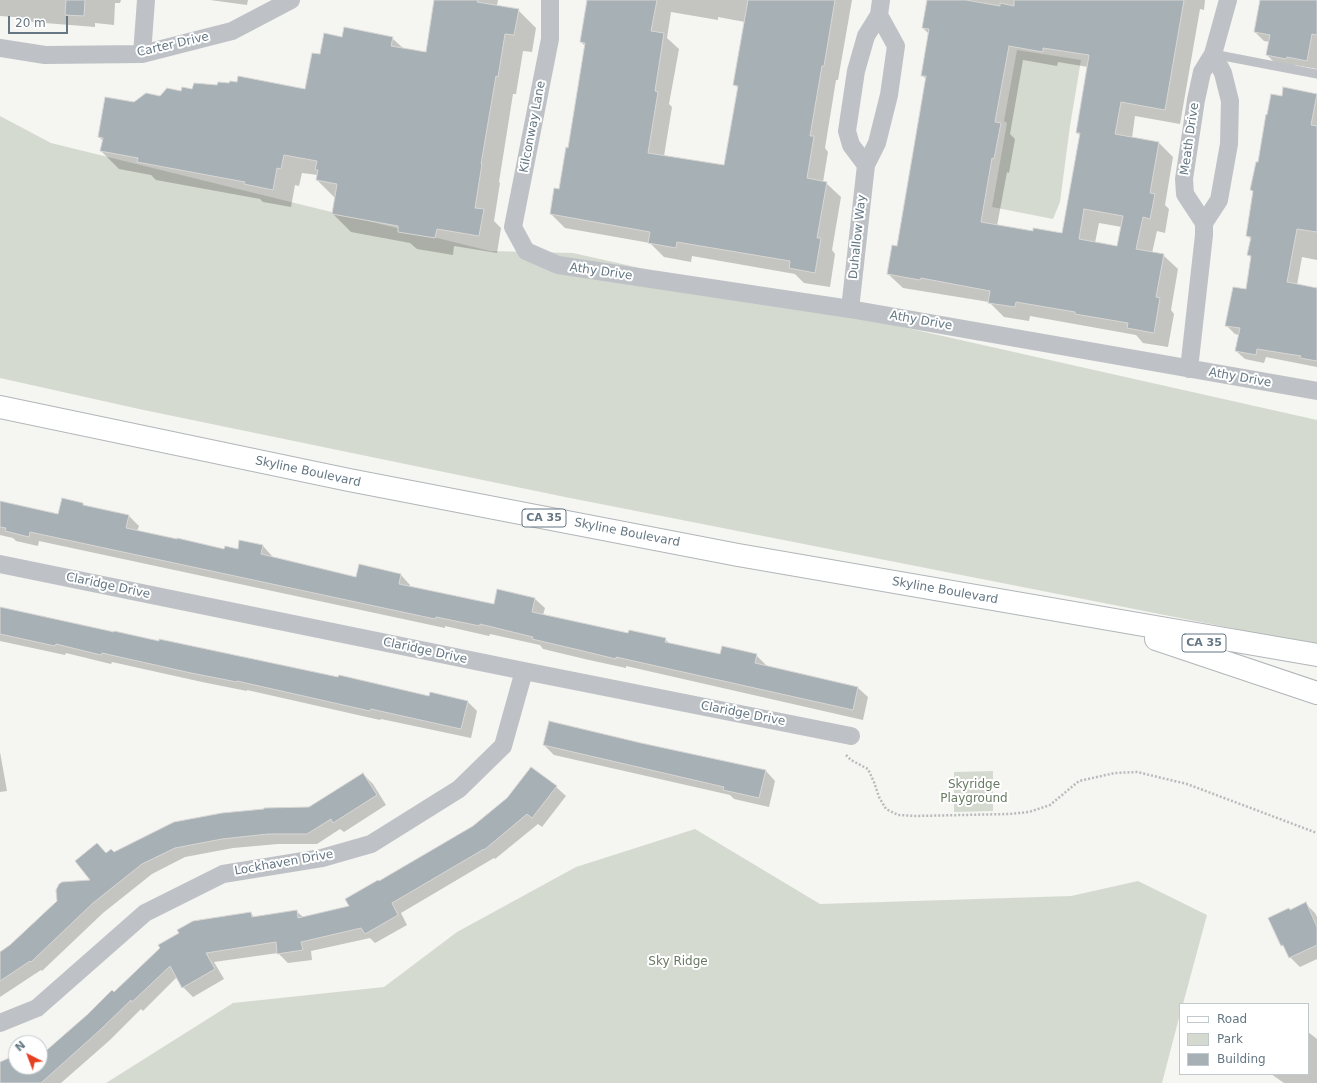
<!DOCTYPE html>
<style>
body{margin:0}
#map{position:relative;width:1317px;height:1083px;overflow:hidden;background:#f5f5f1;font-family:"DejaVu Sans",sans-serif}
canvas{display:block}
.legend{position:absolute;left:1179px;top:1003px;width:130px;height:72px;box-sizing:border-box;background:#fff;border:1px solid #c1c9cd;margin:0;padding:5px 7px;list-style:none;font-size:12px;color:#647783}
.legend li{display:flex;align-items:center;gap:8px;height:20px}
.legend b{width:20px;border:1px solid #c1c9cd}
.north{position:absolute;left:8px;top:1035px;width:40px;height:40px;box-sizing:border-box;background:#fff;border:1px solid #c1c9cd;border-radius:50%;rotate:318deg;font-size:11px;font-weight:700;line-height:16px;text-align:center;color:#647783}
.north::after{content:'';display:block;margin:auto;width:14px;height:18px;background:#e54121;clip-path:polygon(50% 0,100% 100%,50% 72%,0 100%)}
.scale{position:absolute;left:8px;top:16px;width:60px;height:18px;box-sizing:border-box;border:2px solid #647783;border-top:0;padding-left:5px;font-size:12px;line-height:14px;white-space:nowrap;color:#647783;-webkit-text-stroke:3px #fff;paint-order:stroke}
</style>
<div id="map">
<canvas width="1317" height="1083"></canvas>
<ul class="legend">
<li><b style="height:5px;background:#fff"></b>Road</li>
<li><b style="height:11px;background:#d5dad0"></b>Park</li>
<li><b style="height:11px;background:#a7b0b5"></b>Building</li>
</ul>
<div class="north">N</div>
<div class="scale">20 m</div>
</div>
<script>
const ctx = document.querySelector('canvas').getContext('2d');
ctx.lineJoin = 'round';
function paint(path, color) {
  ctx.fillStyle = color;
  ctx.fill(path, 'evenodd');
}
function poly(rows) {
  const path = new Path2D();
  for (const r of rows) {
    path.moveTo(r[0], r[1]);
    for (let i = 2; i < r.length; i += 2) path.lineTo(r[i], r[i + 1]);
  }
  return path;
}
function trace(path, color, width, dash) {
  ctx.strokeStyle = color;
  ctx.lineWidth = width;
  ctx.lineCap = dash ? 'butt' : 'round';
  ctx.setLineDash(dash || []);
  ctx.stroke(path);
}
function drawText(font, color, halo, rows, align = 'center') {
  ctx.font = font + ' "DejaVu Sans",sans-serif';
  ctx.lineWidth = 4;
  ctx.setLineDash([]);
  ctx.textBaseline = 'middle';
  ctx.strokeStyle = halo;
  ctx.fillStyle = color;
  for (const [text, x, y, turn = 0] of rows) {
    ctx.save();
    ctx.translate(x, y);
    ctx.rotate((+turn || 0) * Math.PI / 180);
    ctx.textAlign = isNaN(turn) ? turn : align;
    if (halo) ctx.strokeText(text, 0, 0);
    ctx.fillText(text, 0, 0);
    ctx.restore();
  }
}
paint(poly([
 [1017,50,1081,60,1070,126,1060,202,1053,219,992,207,1007,123,1004,121],
 [0,116,51,143,490,251,573,253,1317,420,1317,645,565,497,139,409,0,378],
 [993,771,993,811,954,812,954,772],
 [695,829,820,904,1071,896,1138,881,1207,915,1183,1004,1180,1004,1180,1014,1162,1083,106,1083,233,1003,384,987,457,932,576,867]
]), '#d5dad0');
paint(poly([
 [0,0,121,0,120,3,115,3,114,25,95,23,95,27,32,22,28,18,0,16],
 [210,0,248,0,247,5],
 [435,0,498,0,497,6,518,10,536,28,532,52,523,51,516,94,513,94,499,182,500,183,494,221,501,228,497,253,454,246,453,255,417,249,410,243,351,232,333,214,335,198,317,180,318,175,302,173,299,186,295,185,291,207,263,202,260,199,156,180,151,175,119,169,101,151,103,141,99,137,134,103,182,92,218,86,306,90,320,55,343,38,392,38,404,49,426,53],
 [591,0,852,0,838,80,836,80,825,148,828,152,823,182,826,183,841,197,832,250,835,254,830,287,804,283,795,274,692,256,691,262,664,257,650,243,565,228,551,214,560,190,569,149,586,47,581,42],
 [671,12,718,20,718,17,745,22,734,84,738,88,725,166,664,156,672,107,669,104,679,49,667,38],
 [928,0,1205,0,1204,10,1200,9,1180,124,1135,116,1132,138,1159,143,1173,157,1165,205,1169,209,1165,233,1157,231,1152,253,1163,255,1178,269,1171,310,1174,314,1168,347,1143,343,1136,335,1030,316,1029,321,1004,317,989,302,903,288,888,274,898,247,927,80,922,75,929,34,923,28],
 [1023,60,1057,66,1058,62,1088,67,1077,132,1080,136,1063,234,1033,232,997,226,1007,172,1009,173,1015,139,1010,134],
 [1099,223,1122,227,1118,247,1095,243],
 [1261,0,1317,0,1317,69,1295,65,1295,68,1276,64,1267,55,1270,42,1264,41,1255,32],
 [1284,88,1317,95,1317,260,1302,257,1297,285,1317,289,1317,367,1266,357,1264,363,1245,359,1236,351,1239,335,1235,334,1226,325,1247,290,1252,258,1248,255,1251,240,1247,235,1254,192,1251,190,1259,163,1282,98],
 [0,502,58,515,83,504,85,506,129,516,139,526,137,531,225,550,238,550,263,546,272,556,272,558,357,578,401,575,410,585,410,587,494,606,535,599,545,608,543,615,629,635,665,639,670,644,721,655,756,655,766,665,766,666,858,688,868,697,863,720,626,666,626,668,589,660,543,649,540,645,490,634,489,636,445,626,445,628,39,541,38,546,16,541,13,538,0,535],
 [0,608,114,633,430,697,467,701,477,711,471,738,381,719,380,720,247,690,247,691,202,682,112,662,111,664,66,653,65,655,0,641],
 [544,745,766,771,775,781,769,807,734,799,730,795,554,755],
 [0,752,7,791,0,792],
 [363,774,373,784,386,805,344,832,340,829,317,844,278,844,233,848,185,857,152,874,103,913,42,971,41,970,0,997,0,953,92,881,97,844,107,854,114,853,310,808],
 [556,787,566,796,542,827,538,824,495,859,494,858,401,913,407,925,375,943,370,938,311,951,312,960,288,963,278,953,214,962,224,979,193,997,183,987,177,977,143,1011,141,1009,110,1040,61,1083,0,1083,0,1063,16,1056,16,1067,40,1067,40,1057,114,994,251,913,254,917,296,911,303,917,350,906,379,882],
 [1306,904,1315,913,1317,917,1317,959,1300,967,1290,957,1287,950,1282,945,1290,911],
 [1308,1032,1317,1039,1317,1083,1284,1083,1271,1074,1308,1074]
]), '#0003');
const building = poly([
 [66,0,85,0,84,16,65,15,66,0],
 [434,0,478,0,477,2,519,9,514,35,505,34,498,77,496,76,481,164,482,164,475,208,484,209,479,236,437,229,435,238,398,232,398,226,332,214,337,184,316,180,318,170,315,170,317,161,284,155,281,169,277,168,273,190,244,184,245,182,137,162,138,158,100,151,103,138,98,137,105,97,134,102,146,93,160,96,167,88,181,91,182,87,192,89,194,83,217,85,218,82,229,83,230,81,237,82,238,76,305,89,312,53,320,54,324,33,342,37,344,27,393,37,391,46,426,52,434,0],
 [587,0,657,0,651,31,664,33,655,91,658,92,648,153,724,165,738,86,733,85,748,0,835,0,824,66,822,66,810,136,814,136,807,178,827,182,817,238,821,238,815,273,789,268,790,261,677,242,676,248,648,243,650,232,550,214,554,188,559,189,566,147,568,148,585,43,580,42,587,0],
 [927,0,966,0,1000,6,1000,3,1014,6,1014,0,1184,0,1165,110,1121,102,1115,134,1159,142,1150,193,1155,194,1150,219,1143,217,1136,249,1164,254,1156,297,1160,298,1154,333,1127,328,1128,323,1075,314,1075,312,1016,302,1015,307,988,303,990,291,921,278,920,280,887,274,892,245,897,246,926,76,921,76,929,29,922,28,927,0],
 [1009,46,1043,52,1043,48,1089,55,1076,133,1080,133,1062,233,1033,228,1033,231,981,222,992,158,994,159,1001,123,995,122,1009,46],
 [1084,209,1123,216,1117,246,1079,239,1084,209],
 [1260,0,1317,0,1317,35,1312,34,1307,61,1287,57,1286,59,1266,55,1270,35,1254,32,1260,0],
 [1283,87,1317,94,1311,125,1317,126,1317,232,1297,229,1287,282,1317,288,1317,361,1300,358,1301,356,1257,349,1256,355,1235,351,1240,328,1225,326,1233,287,1246,289,1251,256,1247,255,1251,237,1246,236,1253,191,1250,190,1256,162,1258,162,1266,114,1267,115,1271,94,1282,96,1283,87],
 [62,498,83,503,83,505,129,515,126,528,177,539,177,538,224,549,225,546,238,549,239,540,263,545,261,554,356,577,359,564,401,574,399,584,494,604,497,589,535,598,532,612,628,633,629,630,666,638,665,642,720,654,722,646,757,654,755,663,858,687,853,710,616,657,616,659,579,650,532,639,533,637,480,624,480,626,436,617,435,619,30,532,29,537,5,531,6,528,0,527,0,501,58,514,62,498],
 [0,607,114,632,114,631,159,641,159,639,338,677,339,675,429,696,430,692,468,701,461,729,371,709,370,711,237,681,237,682,191,673,102,653,101,655,56,644,55,646,0,634,0,607],
 [549,721,641,743,766,770,759,798,723,790,724,787,543,745,549,721],
 [531,767,557,786,532,818,527,814,484,850,484,849,392,903,398,915,365,934,361,928,301,942,303,950,277,954,276,942,206,953,215,969,182,988,170,966,132,1002,131,1000,100,1030,41,1083,0,1083,0,1062,16,1055,16,1067,40,1067,40,1056,88,1014,112,990,114,992,160,948,158,945,179,933,177,930,193,921,251,912,252,917,297,910,298,918,349,906,345,899,378,880,379,881,473,826,507,798,531,767],
 [363,773,377,795,333,823,331,819,307,834,268,834,222,839,175,848,142,864,93,903,31,962,30,961,0,981,0,952,10,945,57,901,56,890,59,884,62,882,90,880,75,861,97,843,106,853,111,849,114,852,174,822,222,813,264,809,264,808,309,807,363,773],
 [1306,902,1317,927,1317,945,1289,958,1283,945,1281,946,1268,918,1289,908,1290,910,1306,902]
]);
paint(building, '#a7b0b5');
trace(building, '#d7d6d4', 1);
const primary = poly([
 [0,407,349,480,738,555,1317,655],
 [1156,639,1317,693]
]);
trace(primary, '#b1b6ba', 24);
trace(poly([
 [846,755,851,760,868,769,874,782,879,797,886,809,898,815,916,816,1009,814,1029,812,1050,805,1079,781,1115,773,1137,772,1187,784,1317,833]
]), '#b8bbbd', 2.5, [2, 2]);
trace(poly([
 [1213,54,1317,74]
]), '#bec2c6', 9);
trace(poly([
 [550,0,550,39,513,227,526,251,558,265,850,309,1317,391],
 [0,48,45,55,142,54,232,31,291,0],
 [142,54,146,0],
 [866,165,851,145,847,131,856,71,866,36,879,15,881,0],
 [1204,223,1219,200,1229,144,1230,101,1223,73,1213,54],
 [850,309,866,165,877,143,889,95,896,46,879,15],
 [1189,369,1204,235,1204,223,1185,194,1184,179,1196,100,1202,72,1213,54,1228,0],
 [0,564,524,671,851,736],
 [0,1023,37,1008,145,913,223,874,322,858,371,844,459,789,503,746,524,671]
]), '#bec2c6', 18);
trace(primary, '#fff', 22);
for (const [x, y, w] of [
 [544,518,44],
 [1204,643,44]
]) {
  const box = new Path2D();
  box.roundRect(x - w / 2, y - 9, w, 18, 3);
  ctx.fillStyle = '#fff';
  ctx.fill(box);
  trace(box, '#647783', 1);
}
drawText('bold 11px', '#647783', null, [
 ["CA 35",544,518],
 ["CA 35",1204,643]
]);
drawText('12px', '#647783', '#fff', [
 ["Carter Drive",173,45,-13],
 ["Kilconway Lane",533,127,-79],
 ["Meath Drive",1190,139,-82],
 ["Duhallow Way",858,237,-84],
 ["Athy Drive",601,272,8],
 ["Athy Drive",921,321,10],
 ["Athy Drive",1240,378,10],
 ["Skyline Boulevard",308,472,12],
 ["Skyline Boulevard",627,533,11],
 ["Claridge Drive",108,586,12],
 ["Skyline Boulevard",945,591,10],
 ["Claridge Drive",425,651,12],
 ["Claridge Drive",743,714,11],
 ["Lockhaven Drive",284,863,-10]
]);
drawText('12px', '#697a63', '#fff', [
 ["Skyridge",974,785],
 ["Playground",974,799],
 ["Sky Ridge",678,962]
]);
</script>
